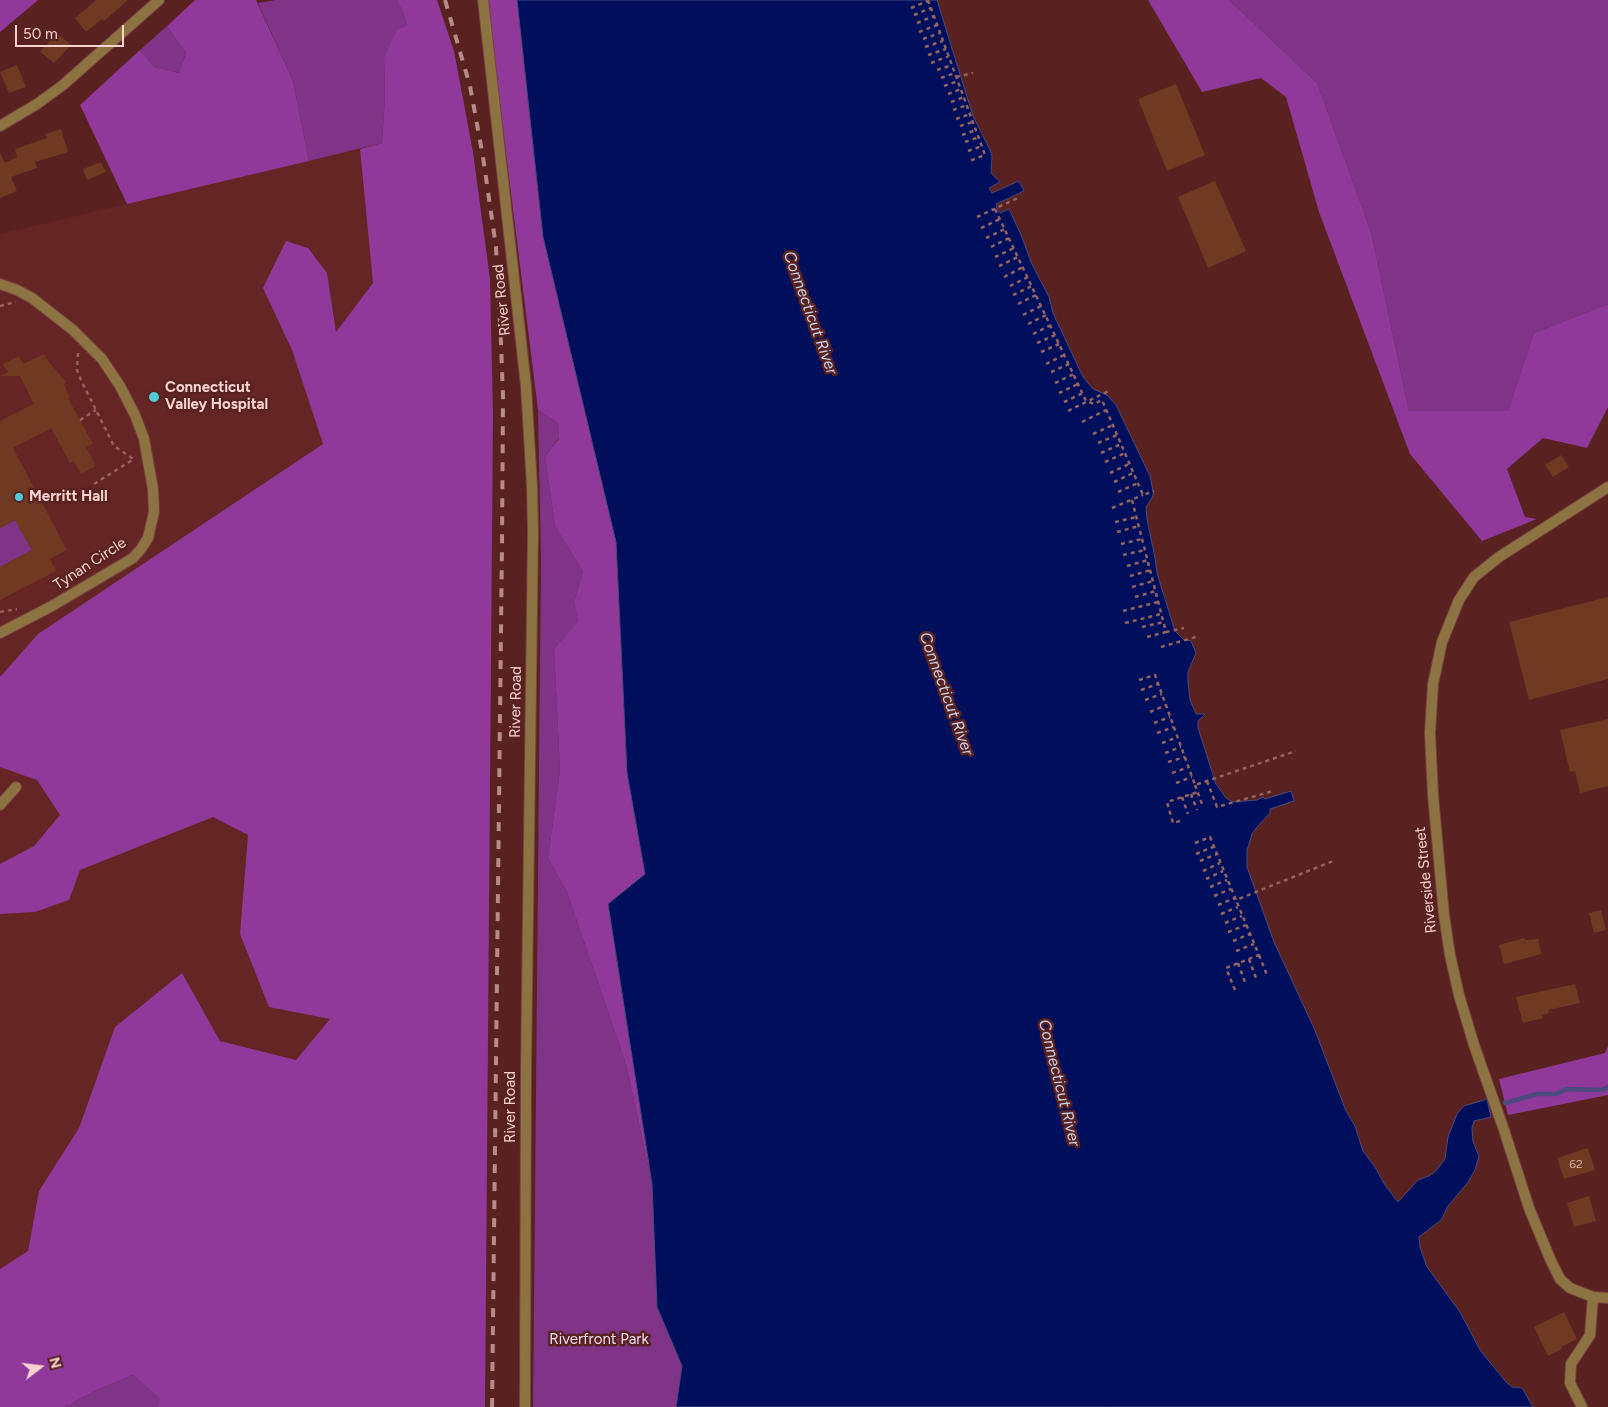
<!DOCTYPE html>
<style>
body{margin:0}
#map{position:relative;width:1608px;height:1407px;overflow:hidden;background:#592120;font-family:Figtree,sans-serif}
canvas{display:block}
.north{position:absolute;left:15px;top:1342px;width:50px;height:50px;-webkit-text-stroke:4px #592120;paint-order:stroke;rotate:75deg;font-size:14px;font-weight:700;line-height:20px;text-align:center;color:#f8d3d0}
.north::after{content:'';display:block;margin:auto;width:18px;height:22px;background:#f8d3d0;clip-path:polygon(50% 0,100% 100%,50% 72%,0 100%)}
.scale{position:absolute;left:15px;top:25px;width:109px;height:22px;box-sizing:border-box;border:2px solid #f8d3d0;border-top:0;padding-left:6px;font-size:15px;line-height:18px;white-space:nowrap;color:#f8d3d0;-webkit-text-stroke:4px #592120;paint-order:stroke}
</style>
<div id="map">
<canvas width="1608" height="1407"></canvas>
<div class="north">N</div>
<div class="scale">50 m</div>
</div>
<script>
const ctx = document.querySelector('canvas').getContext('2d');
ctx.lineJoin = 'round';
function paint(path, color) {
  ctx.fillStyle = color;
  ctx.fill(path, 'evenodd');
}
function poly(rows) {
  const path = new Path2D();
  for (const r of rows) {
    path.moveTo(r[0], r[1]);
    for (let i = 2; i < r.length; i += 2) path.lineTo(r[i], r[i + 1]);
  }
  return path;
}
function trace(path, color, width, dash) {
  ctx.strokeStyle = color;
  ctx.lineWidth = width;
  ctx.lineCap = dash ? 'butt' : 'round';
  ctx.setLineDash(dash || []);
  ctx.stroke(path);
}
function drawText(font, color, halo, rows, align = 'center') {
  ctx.font = font + ' Figtree,sans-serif';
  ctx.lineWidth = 5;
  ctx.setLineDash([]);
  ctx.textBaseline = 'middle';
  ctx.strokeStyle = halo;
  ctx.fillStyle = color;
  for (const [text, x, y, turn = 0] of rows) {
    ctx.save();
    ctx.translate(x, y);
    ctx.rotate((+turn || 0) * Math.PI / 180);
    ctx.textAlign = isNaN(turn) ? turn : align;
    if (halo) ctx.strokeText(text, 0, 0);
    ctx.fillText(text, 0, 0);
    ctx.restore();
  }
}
paint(poly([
 [360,149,373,283,336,332,327,273,263,288,292,350,323,444,38,634,0,677,0,234],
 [1,766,37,780,60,815,34,846,0,864,0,767],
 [213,817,248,835,240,934,331,1019,296,1060,220,1041,182,973,115,1027,79,1128,39,1191,28,1251,0,1269,0,914,35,912,80,870]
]), '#662525');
paint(poly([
 [276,0,396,0,403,11,407,26,384,58,385,97,382,143,309,161,293,81,258,3],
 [1229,0,1608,0,1608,304,1534,333,1508,411,1409,411,1371,232,1317,83],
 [167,26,186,53,179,73,154,67,140,50],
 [538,410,558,423,559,438,545,456,555,526,583,572,574,602,580,621,554,649,560,770,548,858,567,892,626,1064,652,1184,657,1307,682,1366,676,1407,533,1407,541,559],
 [15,520,32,550,0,567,0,528],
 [133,1375,162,1399,158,1407,65,1407,97,1390]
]), '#7f3487');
paint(poly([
 [0,0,38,0,0,32],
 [195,0,256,0,293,81,309,161,127,204,80,105,140,50,154,67,179,73,186,53,167,26],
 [396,0,437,0,454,51,473,152,490,279,493,414,485,1407,158,1407,161,1399,133,1375,97,1390,65,1407,0,1407,0,1269,28,1251,39,1191,79,1128,115,1027,182,973,220,1041,296,1060,330,1019,269,1007,240,934,248,835,213,817,80,870,69,900,35,912,0,914,0,864,34,846,60,815,37,780,0,767,0,677,38,634,323,444,292,350,263,288,286,241,308,248,327,273,336,332,373,283,360,149,382,143,385,97,384,58,397,29,407,26,403,11],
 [487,0,517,0,543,237,616,542,627,773,645,874,608,904,652,1184,626,1064,567,892,548,858,560,770,554,649,579,621,574,602,583,572,555,526,545,456,559,439,558,423,538,410],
 [1148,0,1229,0,1317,83,1371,232,1409,411,1508,411,1534,333,1608,304,1608,407,1587,448,1543,438,1507,469,1525,517,1537,519,1482,541,1410,454,1319,212,1286,97,1261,78,1202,92],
 [1608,1046,1608,1095,1508,1115,1499,1079,1605,1053]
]), '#90399a');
const water = poly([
 [517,0,937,0,973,116,990,150,992,156,991,173,1000,182,989,188,992,193,1019,181,1024,191,996,204,997,208,1000,213,1009,209,1022,237,1031,262,1049,297,1053,313,1083,377,1093,389,1107,395,1116,405,1150,476,1153,491,1153,496,1146,507,1147,519,1155,558,1157,573,1175,631,1184,640,1191,641,1196,653,1188,672,1188,682,1190,700,1196,714,1205,714,1198,721,1198,728,1216,784,1226,798,1233,802,1257,800,1263,797,1265,799,1291,791,1294,801,1270,809,1270,813,1257,827,1252,834,1247,850,1247,867,1274,942,1314,1028,1346,1111,1355,1126,1363,1151,1375,1167,1385,1185,1398,1202,1418,1180,1429,1176,1436,1171,1445,1159,1448,1137,1457,1114,1464,1106,1487,1099,1491,1117,1474,1121,1472,1128,1473,1142,1479,1156,1475,1170,1468,1182,1448,1206,1441,1220,1419,1237,1420,1247,1427,1267,1460,1312,1480,1350,1506,1382,1512,1387,1522,1388,1533,1407,676,1407,682,1366,657,1307,652,1184,608,904,645,874,627,773,616,542,543,237,517,0]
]);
paint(water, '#000f5b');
trace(water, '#4a4a7e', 1);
trace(poly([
 [1505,1103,1537,1094,1556,1094,1567,1089,1602,1090,1608,1087]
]), '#4a4a7e', 4.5);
paint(poly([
 [96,0,128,0,104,21,102,19,86,32,75,18],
 [57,33,71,45,54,63,40,52],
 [17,65,26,87,9,93,0,72],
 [1176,84,1205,155,1167,171,1138,99],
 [61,129,68,152,35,162,37,168,11,177,17,191,0,198,0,153,5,163,17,157,15,149,47,138,45,134],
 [101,162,106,172,87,180,83,169],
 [1215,181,1246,251,1208,268,1178,197],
 [44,354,49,362,66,382,64,385,70,397,68,398,93,444,86,447,96,466,81,474,74,461,70,463,51,428,13,448,67,550,50,559,56,571,0,600,0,567,32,550,15,520,0,528,0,421,34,404,20,376,0,376,8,372,3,364,19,356,23,364],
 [1561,455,1569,467,1553,477,1545,465],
 [1608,597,1608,679,1529,700,1509,622],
 [1608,719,1608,786,1580,793,1575,771,1570,772,1560,730],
 [1601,910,1606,930,1594,933,1589,913],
 [1524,938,1525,940,1538,939,1541,954,1504,964,1499,945],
 [1575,984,1580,1003,1548,1010,1549,1013,1542,1015,1543,1018,1523,1023,1516,997],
 [1588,1148,1595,1170,1564,1179,1557,1158],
 [1589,1196,1596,1221,1574,1227,1567,1203],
 [1564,1312,1577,1339,1561,1347,1562,1349,1548,1356,1534,1327]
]), '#6f3922');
const street = poly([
 [483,0,526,386,532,486,533,531,526,1071,525,1407],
 [0,126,37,104,63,85,159,0],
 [0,284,17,290,32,298,73,330,102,359,120,386,135,415,144,439,153,489,154,512,148,538,141,549,133,558,52,606,0,633],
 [1608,487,1499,557,1474,577,1459,600,1442,642,1433,684,1430,733,1433,795,1444,915,1450,955,1459,995,1474,1045,1504,1130,1529,1208,1551,1261,1560,1279,1570,1288,1593,1297,1608,1298],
 [0,805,16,787],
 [1582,1407,1570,1383,1571,1364,1590,1335,1593,1297]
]);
trace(street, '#764140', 12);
trace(poly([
 [928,0,985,155,969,161],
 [911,8,928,1],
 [914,15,931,8],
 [917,23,934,16],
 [919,32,937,25],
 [923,39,940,33],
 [925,47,943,41],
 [928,55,946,49],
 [931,63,949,56],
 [937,70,952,65],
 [956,77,973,73],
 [941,78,955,73],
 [944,86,958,81],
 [948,94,961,89],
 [951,102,964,97],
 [953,110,967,105],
 [956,119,970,114],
 [960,126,973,122],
 [962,135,976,130],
 [965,142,979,137],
 [968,151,982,146],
 [995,209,1086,401,1094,404,1102,400,1143,495,1154,491],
 [977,217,1020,197],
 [981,228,1000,219],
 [986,238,1005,229],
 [991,247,1009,238],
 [995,257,1014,248],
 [999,266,1018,257],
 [1004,277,1023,267],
 [1010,286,1028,277],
 [1013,295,1032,286],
 [1018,304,1036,295],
 [0,306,16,302],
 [1023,315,1041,306],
 [1028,324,1046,315],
 [1033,334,1051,325],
 [1037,343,1055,335],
 [1041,352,1059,344],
 [78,353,77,370,81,380,114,446,135,460],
 [1046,364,1064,355],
 [1051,372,1069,364],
 [1055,383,1074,374],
 [1059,393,1078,384],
 [1064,402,1083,393],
 [1068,411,1111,390],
 [80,420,96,410],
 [1082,422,1106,410],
 [1093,434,1113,425],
 [1098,443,1117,435],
 [1101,453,1121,444],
 [1105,462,1125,453],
 [1110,473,1129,464],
 [1114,482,1133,473],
 [94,484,134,459],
 [1118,492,1138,483],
 [1132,500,1166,632,1184,628],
 [1112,508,1143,495],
 [1115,522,1137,517],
 [1117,532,1139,526],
 [1121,544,1142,539],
 [1123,555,1145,550],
 [1127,566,1148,560],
 [1130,576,1151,570],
 [1132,587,1153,581],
 [1135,597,1156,591],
 [1123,611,1158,602],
 [0,612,17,609],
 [1125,623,1161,614],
 [1142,627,1164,622],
 [1147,637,1166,632],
 [1161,647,1199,636],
 [1139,680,1155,675,1195,785,1296,751],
 [1141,690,1158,684],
 [1145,700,1162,694],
 [1150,712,1166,705],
 [1154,723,1170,717],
 [1157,733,1174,727],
 [1162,743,1178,737],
 [1165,753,1181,747],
 [1168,762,1185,757],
 [1172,773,1189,767],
 [1207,781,1217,807,1273,791],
 [1176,783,1192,777],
 [1195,785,1202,804],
 [1191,794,1197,810],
 [1182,797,1188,814],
 [1180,821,1173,823,1167,802,1198,792],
 [1195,843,1210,837,1236,900,1333,861],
 [1196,854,1213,847],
 [1200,861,1217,854],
 [1203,871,1220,863],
 [1206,879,1223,871],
 [1210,887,1227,880],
 [1214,896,1231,889],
 [1218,905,1235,898],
 [1221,914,1238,907],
 [1225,923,1242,916],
 [1228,932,1246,925],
 [1233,941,1250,934],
 [1236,951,1254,944],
 [1259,955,1267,975],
 [1249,959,1257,981],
 [1238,963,1246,985],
 [1235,990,1226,968,1259,955,1236,900]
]), '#946361', 2.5, [4, 4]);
trace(street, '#8d7341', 10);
trace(poly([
 [445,0,470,86,483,157,496,247,501,343,503,397,502,544,492,1407]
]), '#b78b89', 4, [9, 9]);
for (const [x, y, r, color] of [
 [154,397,6,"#52cbd7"],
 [19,497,5,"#52cbd7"]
]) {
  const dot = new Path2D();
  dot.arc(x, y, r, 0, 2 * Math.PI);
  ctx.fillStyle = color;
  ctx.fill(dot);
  trace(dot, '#592120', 2);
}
drawText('12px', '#d6aca4', null, [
 ["62",1576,1164]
]);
drawText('15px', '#f8d3d0', '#592120', [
 ["River Road",502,300,-96],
 ["Tynan Circle",90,564,-33],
 ["River Road",516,702,-89],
 ["Riverside Street",1426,880,-96],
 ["River Road",511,1107,-90]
]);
drawText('bold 15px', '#f8d3d0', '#592120', [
 ["Connecticut",165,388],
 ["Valley Hospital",165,405],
 ["Merritt Hall",29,497]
], 'left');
drawText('15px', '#f1dbf3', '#592120', [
 ["Riverfront Park",599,1340]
]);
drawText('italic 16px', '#c7d4ef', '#592120', [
 ["Connecticut River",810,313,70],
 ["Connecticut River",946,694,70],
 ["Connecticut River",1059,1083,76]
]);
</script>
